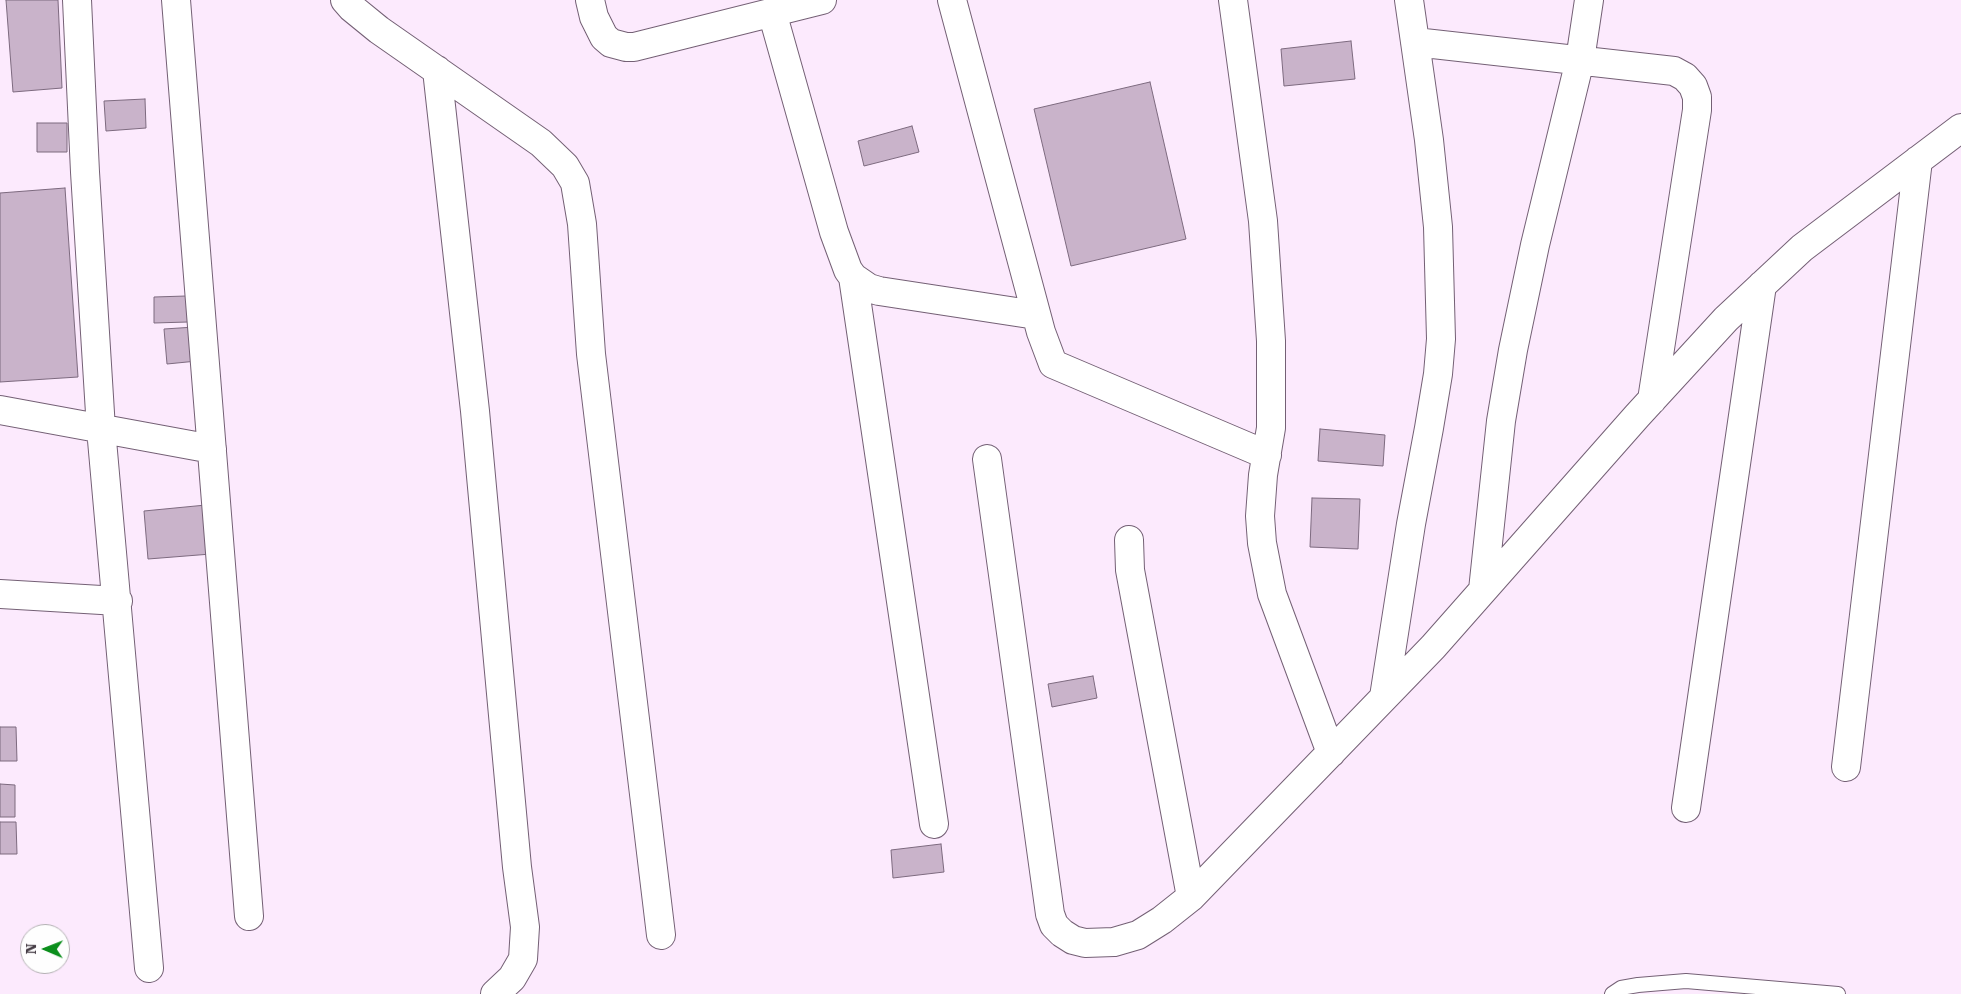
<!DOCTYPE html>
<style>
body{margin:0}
#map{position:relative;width:1961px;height:994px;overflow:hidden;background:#fceafd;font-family:"Roboto Serif",serif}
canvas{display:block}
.north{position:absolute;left:20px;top:924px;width:50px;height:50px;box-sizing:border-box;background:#fefefe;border:1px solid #b3b0b3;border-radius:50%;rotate:271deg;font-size:14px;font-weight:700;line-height:20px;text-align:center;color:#433a43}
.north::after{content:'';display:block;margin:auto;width:18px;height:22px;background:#0b8e1c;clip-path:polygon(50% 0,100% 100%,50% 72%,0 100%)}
</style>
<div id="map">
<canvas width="1961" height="994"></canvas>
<div class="north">N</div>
</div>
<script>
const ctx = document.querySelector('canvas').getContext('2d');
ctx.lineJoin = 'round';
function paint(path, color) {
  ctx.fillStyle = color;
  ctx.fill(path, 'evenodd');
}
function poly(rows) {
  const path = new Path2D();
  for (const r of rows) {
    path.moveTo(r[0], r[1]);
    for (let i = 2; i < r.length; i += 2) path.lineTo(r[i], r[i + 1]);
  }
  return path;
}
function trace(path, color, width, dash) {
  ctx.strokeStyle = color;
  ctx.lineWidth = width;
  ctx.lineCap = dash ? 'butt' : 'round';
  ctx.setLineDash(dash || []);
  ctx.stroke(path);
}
const building = poly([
 [6,0,58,0,62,88,13,92,6,0],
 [1351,41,1355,79,1284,86,1281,49,1351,41],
 [1150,82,1186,239,1071,266,1034,109,1150,82],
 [145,99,146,128,106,131,104,101,145,99],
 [37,123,67,123,67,152,37,152,37,123],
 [912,126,919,152,864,166,858,141,912,126],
 [65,188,78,377,0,382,0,193,65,188],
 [186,296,188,322,154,323,154,297,186,296],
 [195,327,197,361,167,364,164,329,195,327],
 [1320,429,1385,435,1383,466,1318,461,1320,429],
 [1312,498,1360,499,1358,549,1310,547,1312,498],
 [206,505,211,554,148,559,144,511,206,505],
 [1093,676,1097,698,1052,707,1048,684,1093,676],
 [0,727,16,727,17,761,0,761,0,727],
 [0,784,15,785,15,817,0,817,0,784],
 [0,822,16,822,17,854,0,854,0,822],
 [941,844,944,872,893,878,891,850,941,844]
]);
paint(building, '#c9b3ca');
trace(building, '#7d6a7f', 1);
const service = poly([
 [1612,994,1621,988,1638,985,1686,981,1838,994]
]);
const minor = poly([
 [77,0,85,172,101,429,149,968],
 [176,0,249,916],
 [345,0,352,8,379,30,541,143,565,166,575,183,582,224,591,354,661,935],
 [590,0,594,17,604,37,611,43,626,47,634,47,822,0],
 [952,0,1041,332,1053,364,1267,455],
 [1233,0,1263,221,1271,341,1271,428,1263,475,1260,516,1262,543,1272,594,1331,753],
 [772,12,834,232,848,270,853,277,869,288,879,291,1036,315],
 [1415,42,1674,71,1685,77,1693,86,1697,97,1697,110,1652,400],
 [437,70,475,411,517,867,525,927,523,959,512,978,495,994],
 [853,277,934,824],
 [0,410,212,449],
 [987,459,1050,914,1054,925,1062,933,1073,940,1085,943,1114,942,1138,935,1162,920,1191,897,1433,647,1637,416,1726,319,1802,248,1961,128],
 [1129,540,1130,570,1191,897],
 [1483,590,1501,421,1513,350,1535,245,1580,60,1589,0],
 [0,594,118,601],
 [1384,697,1411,524,1429,428,1438,374,1441,339,1438,227,1429,140,1409,0],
 [1846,767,1918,160],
 [1686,808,1762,285]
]);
trace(service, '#746075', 16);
trace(minor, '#746075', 30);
trace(service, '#fff', 14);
trace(minor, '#fff', 28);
</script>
